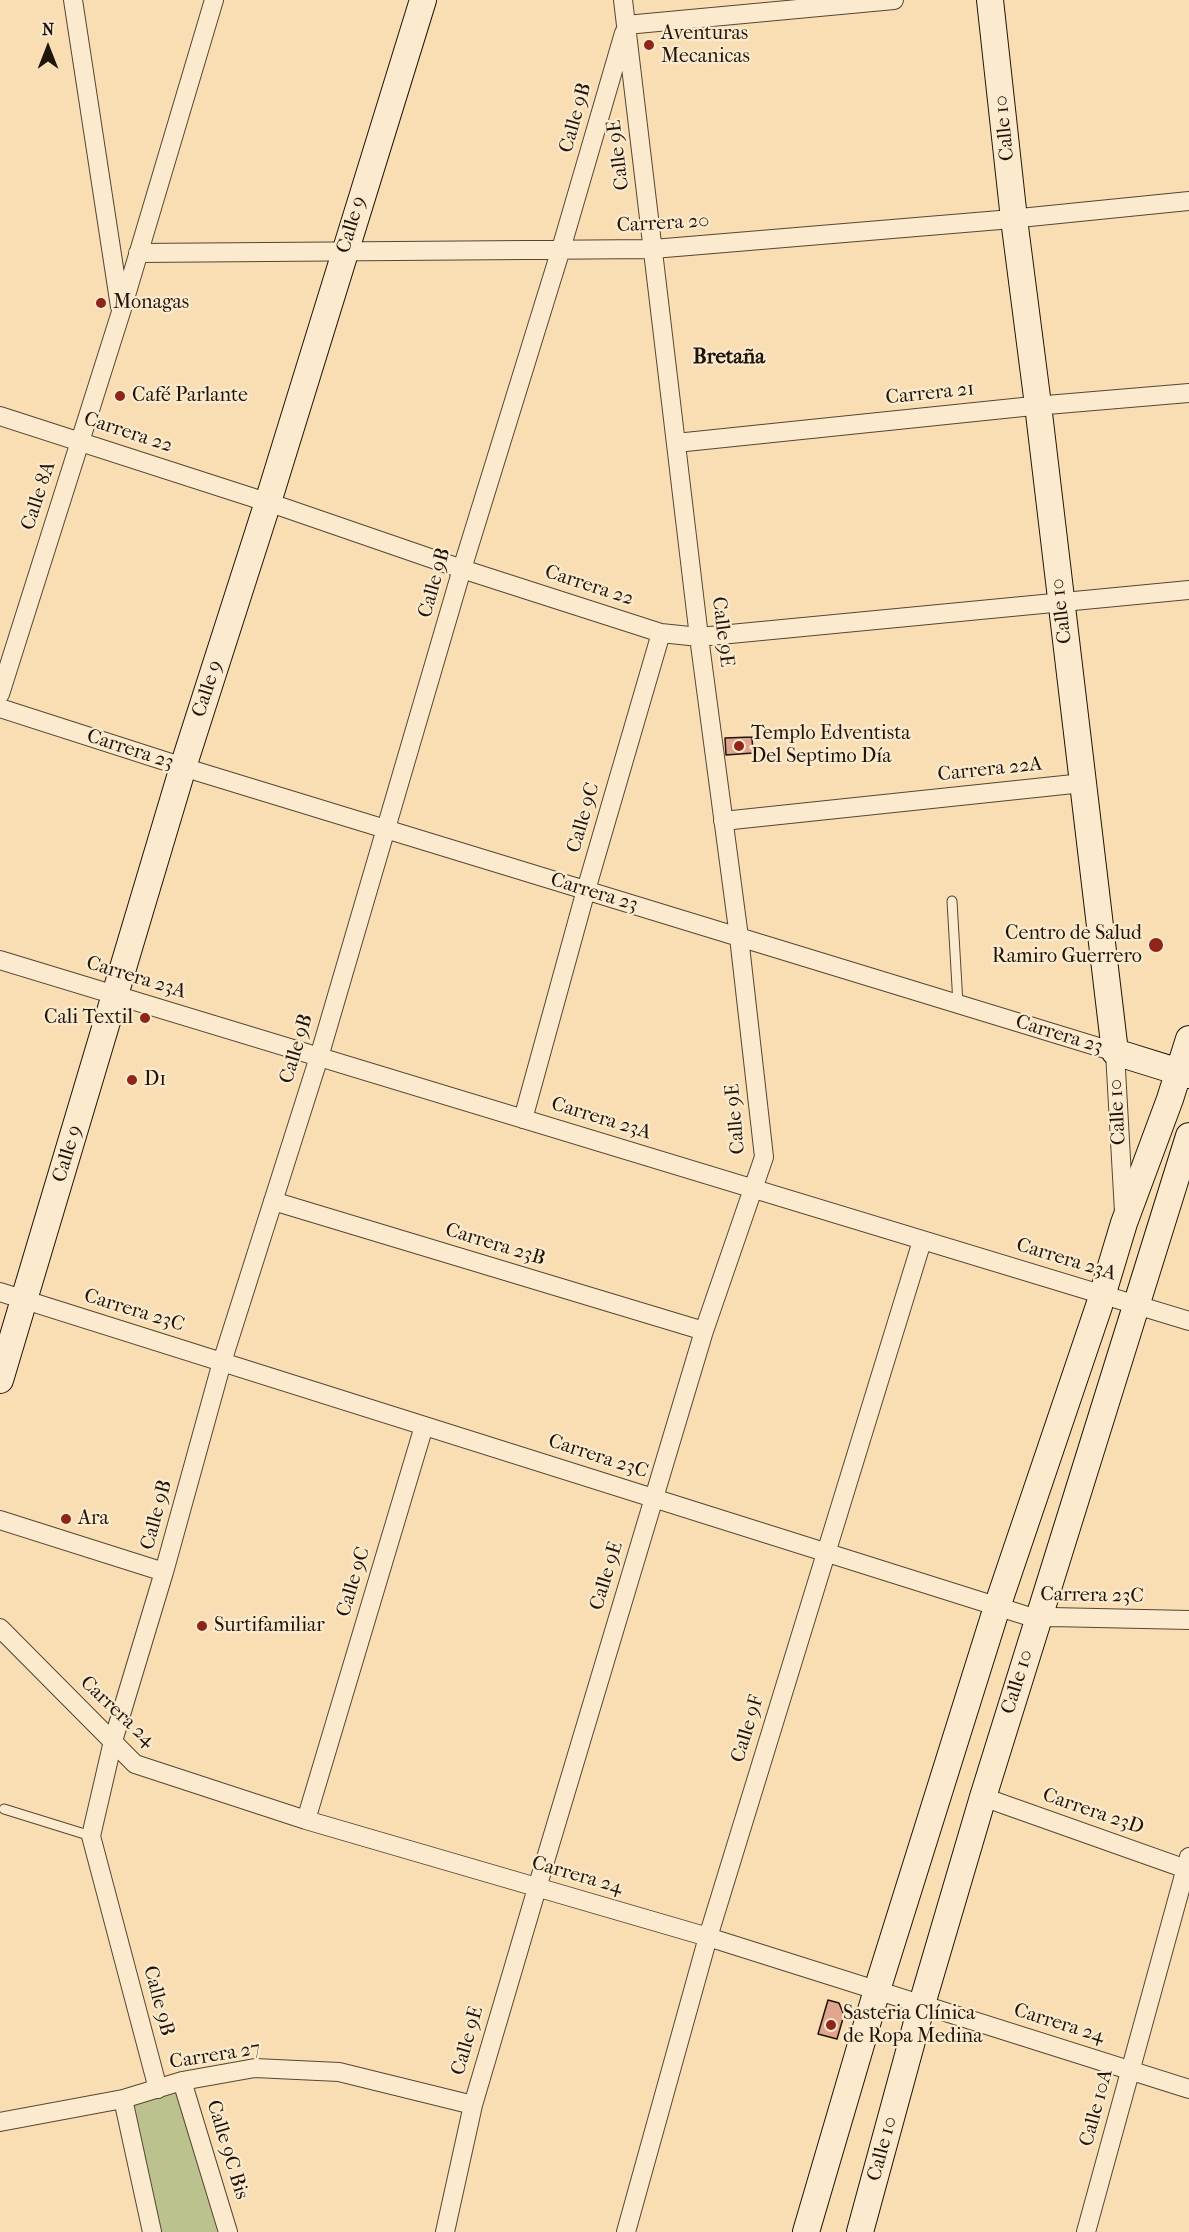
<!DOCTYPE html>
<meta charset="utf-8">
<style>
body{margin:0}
#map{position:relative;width:1189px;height:2232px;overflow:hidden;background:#f9deb3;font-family:"IM FELL French Canon",serif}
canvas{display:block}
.north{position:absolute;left:18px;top:18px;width:60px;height:60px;-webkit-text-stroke:4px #fbeace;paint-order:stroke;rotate:0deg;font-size:16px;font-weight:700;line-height:24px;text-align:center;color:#1e1408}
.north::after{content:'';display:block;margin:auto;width:21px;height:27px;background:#1e1408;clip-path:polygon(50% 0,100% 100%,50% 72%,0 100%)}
</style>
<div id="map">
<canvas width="1189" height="2232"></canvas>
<div class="north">N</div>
</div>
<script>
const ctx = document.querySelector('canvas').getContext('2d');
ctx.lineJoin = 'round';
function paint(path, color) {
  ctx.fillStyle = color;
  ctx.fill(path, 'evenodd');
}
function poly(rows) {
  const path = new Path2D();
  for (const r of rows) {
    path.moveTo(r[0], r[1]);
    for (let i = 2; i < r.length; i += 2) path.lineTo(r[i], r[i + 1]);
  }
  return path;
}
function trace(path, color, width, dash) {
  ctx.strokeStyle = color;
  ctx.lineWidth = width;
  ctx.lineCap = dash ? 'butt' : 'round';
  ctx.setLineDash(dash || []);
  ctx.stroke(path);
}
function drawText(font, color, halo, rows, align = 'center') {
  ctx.font = font + ' "IM FELL French Canon",serif';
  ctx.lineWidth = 4.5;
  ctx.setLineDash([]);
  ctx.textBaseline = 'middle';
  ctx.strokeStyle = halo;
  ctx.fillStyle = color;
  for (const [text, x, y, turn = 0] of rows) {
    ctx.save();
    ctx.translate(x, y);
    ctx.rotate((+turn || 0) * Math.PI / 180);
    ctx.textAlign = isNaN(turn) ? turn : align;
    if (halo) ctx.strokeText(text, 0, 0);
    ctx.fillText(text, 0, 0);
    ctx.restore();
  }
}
paint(poly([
 [182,2081,228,2232,152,2232,123,2099]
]), '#bbc28e');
const building = poly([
 [752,737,753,753,726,755,725,738,752,737],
 [828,2000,839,2003,844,2015,837,2039,818,2034,828,2000]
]);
paint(building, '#e1a48e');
trace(building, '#1e1408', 1.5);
const lane = poly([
 [952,901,958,1004],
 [4,1809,91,1836]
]);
const street = poly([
 [73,0,120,307],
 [626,25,894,0],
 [138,253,653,249,1000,220,1189,201],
 [0,416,285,508,462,569,661,633,699,637,1189,590],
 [676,443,1023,407,1189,393],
 [0,694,121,312,214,0],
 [0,708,199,772,1115,1052,1124,1212],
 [723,821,1083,783],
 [0,960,1189,1321],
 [523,1119,586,890,661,633],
 [273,1201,704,1331],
 [0,1292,1037,1619,1051,1617,1189,1620],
 [0,1520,164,1572],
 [0,1628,135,1764,306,1820,708,1937,1189,2089],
 [983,1797,1189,1870],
 [306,1820,424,1426],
 [182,2081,228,2232],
 [158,2089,91,1836,113,1741,164,1572,222,1362,319,1057,462,569,561,249,624,33],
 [123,2099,152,2232],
 [0,2122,123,2099,182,2081,255,2068,339,2072,473,2105],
 [445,2232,473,2105,537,1888,704,1331,764,1157,739,937,699,637,623,0],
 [626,2232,708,1937,922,1241],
 [1086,2232,1189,1857]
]);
const secondary = poly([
 [990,0,1014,219,1038,405,1115,1052,1189,1075],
 [0,1380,183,767,268,502,423,0],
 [806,2232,877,1990,997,1607,1099,1306,1124,1223,1170,1099,1189,1039],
 [860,2232,922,2004,983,1797,1189,1136]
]);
trace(lane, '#554633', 11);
trace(street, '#554633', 20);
trace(secondary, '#1e1408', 28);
trace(lane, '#fbeace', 9);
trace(street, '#fbeace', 18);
trace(secondary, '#fbeace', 26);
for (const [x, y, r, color] of [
 [649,45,6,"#8f2418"],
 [101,303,6,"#8f2418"],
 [120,396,6,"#8f2418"],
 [739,746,6,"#8f2418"],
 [1156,945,8,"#8f2418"],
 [145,1018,6,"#8f2418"],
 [132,1080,6,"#8f2418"],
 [66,1519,6,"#8f2418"],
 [202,1626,6,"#8f2418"],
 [831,2025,6,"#8f2418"]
]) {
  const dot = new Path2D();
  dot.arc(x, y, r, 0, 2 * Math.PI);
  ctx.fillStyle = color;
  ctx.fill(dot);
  trace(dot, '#fbeace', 2);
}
drawText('20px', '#1e1408', '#fbeace', [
 ["Aventuras",661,34],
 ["Mecanicas",661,57],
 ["Monagas",113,303],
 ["Café Parlante",132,396],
 ["Templo Edventista",751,734],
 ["Del Septimo Día",751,757],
 ["Centro de Salud",1142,934,"right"],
 ["Ramiro Guerrero",1142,957,"right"],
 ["Cali Textil",133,1018,"right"],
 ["D1",144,1080],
 ["Ara",78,1519],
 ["Surtifamiliar",214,1626],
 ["Sasteria Clínica",843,2014],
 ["de Ropa Medina",843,2037]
], 'left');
drawText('20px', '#1e1408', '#fbeace', [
 ["Calle 9B",576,118,-74],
 ["Calle 10",1005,128,-96],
 ["Calle 9E",619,155,-97],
 ["Carrera 20",663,224,-3],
 ["Calle 9",352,225,-73],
 ["Carrera 21",930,394,-6],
 ["Carrera 22",128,433,18],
 ["Calle 8A",39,496,-72],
 ["Calle 9B",435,583,-74],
 ["Carrera 22",589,586,18],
 ["Calle 10",1062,611,-97],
 ["Calle 9E",722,632,83],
 ["Calle 9",208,689,-72],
 ["Carrera 23",130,750,18],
 ["Carrera 22A",990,770,-6],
 ["Calle 9C",584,818,-74],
 ["Carrera 23",594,893,17],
 ["Carrera 23A",136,978,17],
 ["Carrera 23",1059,1035,17],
 ["Calle 9B",297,1049,-73],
 ["Calle 10",1118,1112,-93],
 ["Carrera 23A",601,1119,17],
 ["Calle 9E",736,1119,-95],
 ["Calle 9",68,1154,-73],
 ["Carrera 23B",495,1245,17],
 ["Carrera 23A",1066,1260,17],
 ["Carrera 23C",134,1311,17],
 ["Carrera 23C",598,1457,18],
 ["Calle 9B",157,1515,-75],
 ["Calle 9E",607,1576,-73],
 ["Calle 9C",354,1582,-73],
 ["Carrera 23C",1092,1596,1],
 ["Calle 10",1018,1682,-73],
 ["Carrera 24",117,1712,43],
 ["Calle 9F",748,1729,-73],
 ["Carrera 23D",1093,1812,19],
 ["Carrera 24",577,1876,16],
 ["Calle 9B",158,2001,75],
 ["Carrera 24",1059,2024,17],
 ["Calle 9E",468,2041,-74],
 ["Carrera 27",215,2056,-9],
 ["Calle 10A",1097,2108,-75],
 ["Calle 10",883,2149,-75],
 ["Calle 9C Bis",227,2150,73]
]);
drawText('bold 21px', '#1e1408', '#fbeace', [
 ["Bretaña",729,358]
]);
</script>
